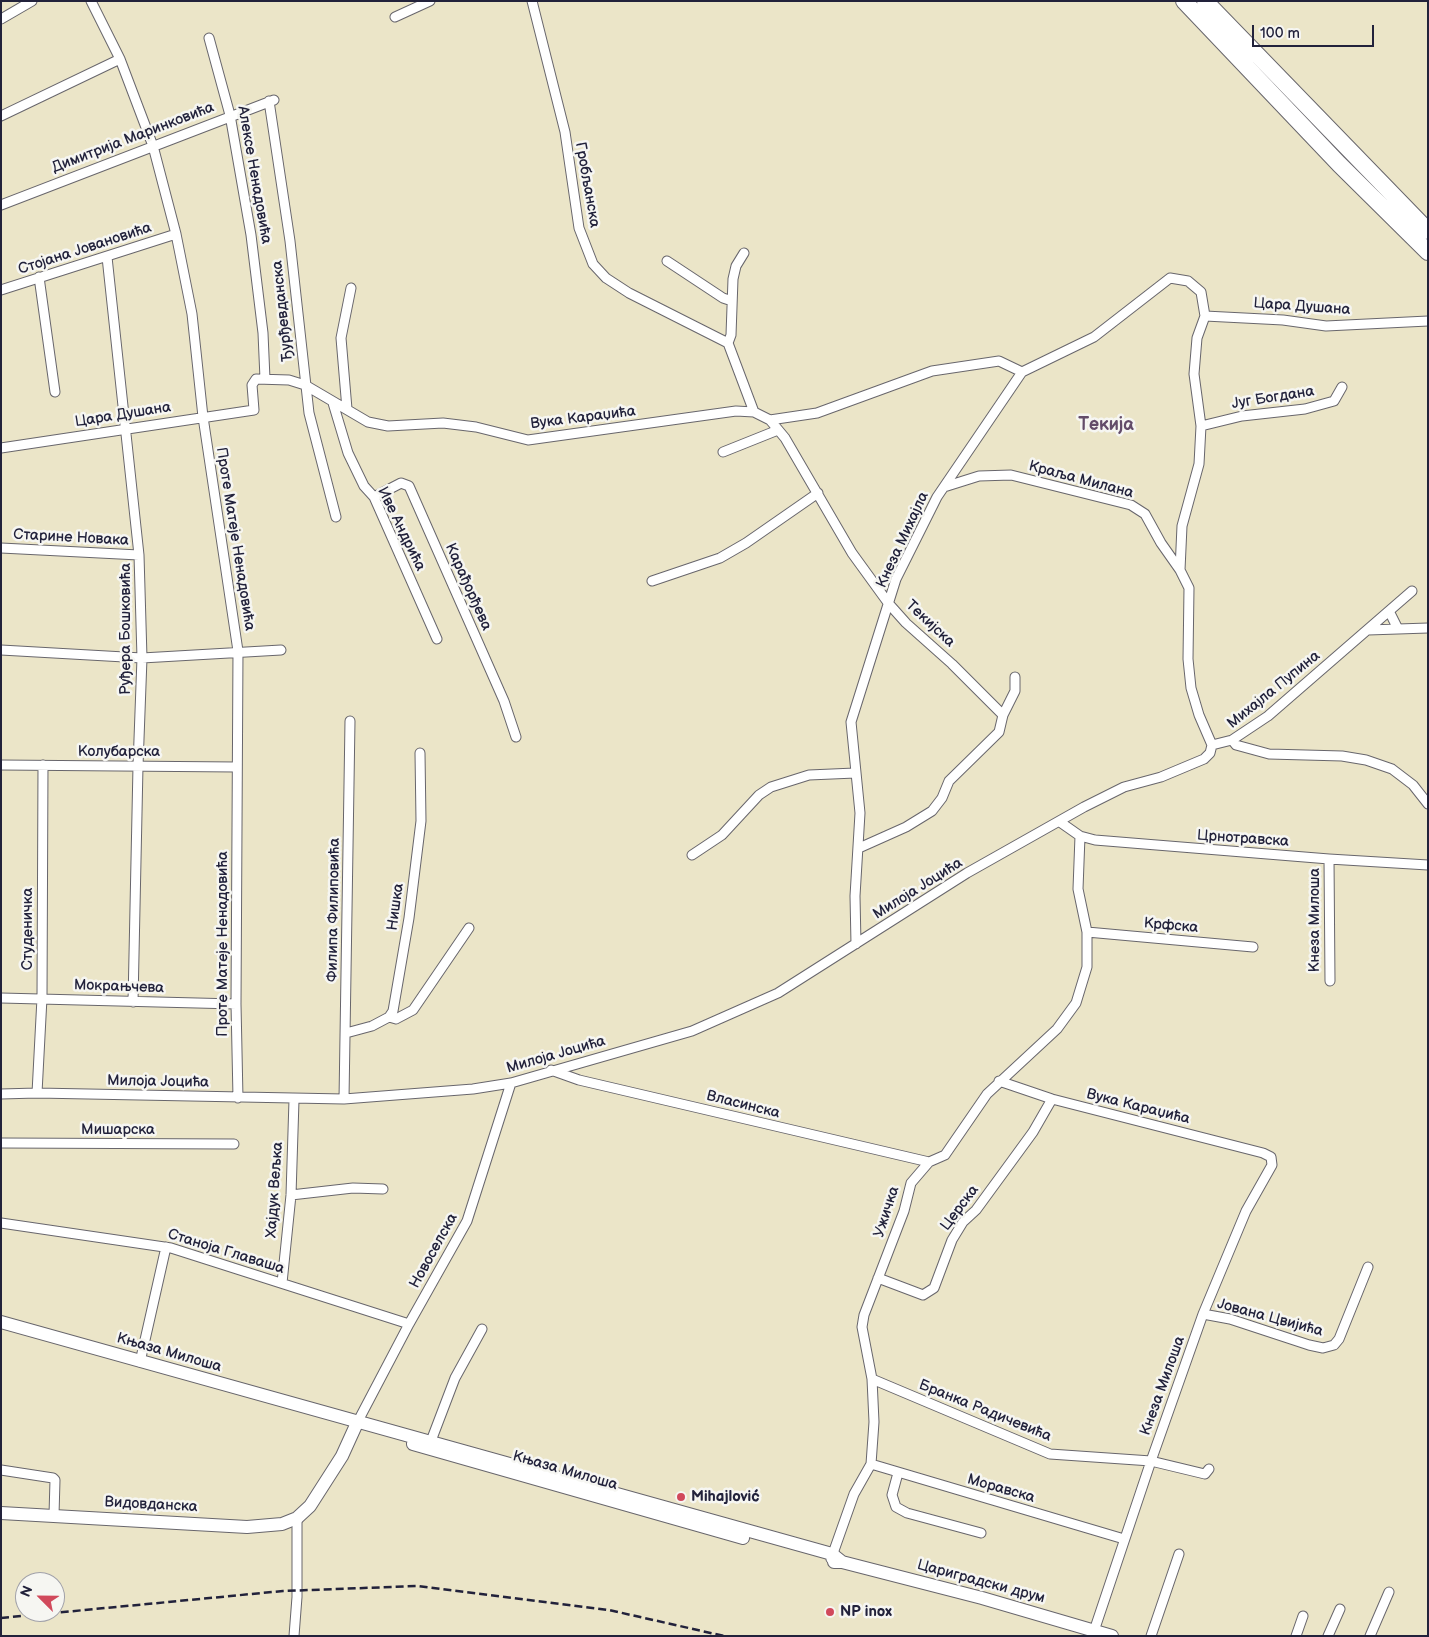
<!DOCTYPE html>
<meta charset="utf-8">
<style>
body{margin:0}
#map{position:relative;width:1429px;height:1637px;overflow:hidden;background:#ebe5c8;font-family:"Balsamiq Sans",sans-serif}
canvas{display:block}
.frame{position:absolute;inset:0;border:2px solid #22223b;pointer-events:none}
.north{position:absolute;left:15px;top:1572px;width:50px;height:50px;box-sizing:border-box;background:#f6f6f2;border:1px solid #a1a1a9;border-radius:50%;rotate:293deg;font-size:14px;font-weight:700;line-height:20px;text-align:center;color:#22223b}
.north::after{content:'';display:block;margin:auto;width:18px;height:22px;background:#d1495b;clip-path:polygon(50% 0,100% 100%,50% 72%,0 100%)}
.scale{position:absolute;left:1252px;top:25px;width:122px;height:22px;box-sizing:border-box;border:2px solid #22223b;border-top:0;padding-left:6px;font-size:15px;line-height:18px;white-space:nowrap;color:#22223b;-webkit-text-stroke:4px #f6f6f2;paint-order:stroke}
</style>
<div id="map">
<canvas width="1429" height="1637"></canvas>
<div class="frame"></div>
<div class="north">N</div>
<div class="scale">100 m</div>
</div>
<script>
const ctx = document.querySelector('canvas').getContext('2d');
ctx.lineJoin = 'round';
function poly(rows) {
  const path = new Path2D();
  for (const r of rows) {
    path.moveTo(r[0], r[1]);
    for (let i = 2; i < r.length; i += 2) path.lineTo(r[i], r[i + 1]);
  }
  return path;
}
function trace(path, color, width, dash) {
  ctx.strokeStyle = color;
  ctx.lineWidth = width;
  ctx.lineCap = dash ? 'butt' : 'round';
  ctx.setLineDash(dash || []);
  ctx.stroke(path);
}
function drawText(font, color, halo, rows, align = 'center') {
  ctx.font = font + ' "Balsamiq Sans",sans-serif';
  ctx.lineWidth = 5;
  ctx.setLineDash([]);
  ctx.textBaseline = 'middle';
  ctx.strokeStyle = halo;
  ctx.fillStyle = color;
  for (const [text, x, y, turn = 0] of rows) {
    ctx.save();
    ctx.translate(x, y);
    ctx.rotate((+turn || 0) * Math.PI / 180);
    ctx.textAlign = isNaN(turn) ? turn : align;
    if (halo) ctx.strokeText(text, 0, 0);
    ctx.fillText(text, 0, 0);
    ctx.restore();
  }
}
const minor = poly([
 [91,1,120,59,153,146,176,234,192,314,203,417,238,651,236,1004,238,1098],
 [532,1,565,132,579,228,593,264,606,278,629,293,728,343,754,412],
 [395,17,430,1],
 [1,19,32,1],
 [209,38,230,115,251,235,263,333,265,379],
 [269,101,290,241,309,413,336,517],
 [1,116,120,59],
 [1,205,274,100],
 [107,257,139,555,142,658,138,766,133,1002],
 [667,261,723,298,732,301],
 [39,277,55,392],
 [1,290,176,234],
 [1205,316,1283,320,1326,326,1428,321],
 [728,343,731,335,733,279,736,266,744,253],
 [333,403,348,453,364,486,374,497,437,639],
 [347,409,341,338,351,288],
 [770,420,817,413,932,371,999,361,1022,372],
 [1201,426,1242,416,1305,409,1334,401,1342,387],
 [1,448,254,410,252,385,256,379,289,380,305,385,368,422,388,426,443,423,476,427,528,440,736,411,754,412,770,420,785,438,852,553,889,604,906,623,952,664,1003,715],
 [723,452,778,430],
 [944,487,979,476,1011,475,1131,505,1145,514,1161,543,1180,570],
 [374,497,401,483,409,486,504,701,516,737],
 [1,548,139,555],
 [652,581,720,558,746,543,818,493],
 [1389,611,1398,629],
 [1368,630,1428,628],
 [1,650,142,658,281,650],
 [1232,740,1236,745,1269,754,1342,756,1366,760,1392,769,1413,785,1428,804],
 [1,765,236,767],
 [1060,822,1080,836,1095,840,1329,859,1428,865],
 [859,848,906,827,932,811,942,798,949,781,999,732,1003,715,1015,691,1015,677],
 [692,855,722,835,759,795,771,787,809,775,855,773],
 [1329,859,1330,981],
 [1087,932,1253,947],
 [856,944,855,896,860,813,851,722,896,579,937,497,1022,372,1094,337,1170,278,1188,281,1201,292,1205,316,1197,338,1194,374,1201,426,1199,464,1182,526,1180,570,1189,588,1188,659,1191,688,1199,715,1212,745],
 [1,998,236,1004],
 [389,1017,396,1019,413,1010,469,928],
 [346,1033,372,1026,389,1017,393,1011,409,918,421,821,420,753],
 [551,1070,579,1080,929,1162],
 [999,1081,1052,1099,1263,1153,1271,1157,1272,1165,1246,1211,1203,1314,1151,1461,1094,1631],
 [37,1093,42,998,43,765],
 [1,1094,37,1093,344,1099,473,1089,511,1083,692,1031,778,993,967,873,1084,807,1124,787,1161,777,1204,759,1210,753,1212,745,1232,740,1268,716,1412,591],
 [344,1099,350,721],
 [1,1143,234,1144],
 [291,1195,353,1188,383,1189],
 [1,1223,171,1248,409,1324],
 [878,1278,923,1295,934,1288,952,1240,963,1222,976,1210,1033,1132,1052,1099],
 [282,1283,291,1195,294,1100],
 [1203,1314,1230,1319,1309,1345,1323,1348,1334,1345,1339,1339,1368,1267],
 [140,1362,166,1247],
 [872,1379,1050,1454,1151,1461,1205,1474,1209,1469],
 [357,1423,409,1324,467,1221,511,1083],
 [431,1441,455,1378,482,1329],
 [871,1464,1124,1539],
 [1,1470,53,1478,55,1480,54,1515],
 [898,1473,892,1495,896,1507,907,1513,981,1533],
 [831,1559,854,1494,871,1464,874,1422,872,1379,862,1327,864,1315,904,1211,911,1183,929,1162,945,1155,987,1094,1057,1029,1076,1003,1087,967,1087,932,1078,889,1080,836],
 [294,1636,297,1597,297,1518],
 [1151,1636,1179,1554],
 [1296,1636,1303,1616],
 [1328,1636,1340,1609],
 [1370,1636,1389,1592]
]);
const secondary = poly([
 [1,1322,832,1554,842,1562],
 [413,1444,743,1538],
 [1,1513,247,1527,282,1524,297,1518,310,1506,342,1456,357,1423],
 [834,1562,842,1562,982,1598,1112,1636]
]);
const motorway = poly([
 [1184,1,1339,164,1428,252],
 [1205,1,1428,231]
]);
trace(minor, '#68666c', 11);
trace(secondary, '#68666c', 14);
trace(motorway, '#68666c', 18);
trace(minor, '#fff', 9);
trace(secondary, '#fff', 12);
trace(motorway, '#fff', 16);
trace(poly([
 [1,1618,283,1591,417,1586,609,1610,724,1636]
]), '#22223b', 2.5, [8, 4]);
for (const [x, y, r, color] of [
 [681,1497,5,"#d1495b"],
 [830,1612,5,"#d1495b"]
]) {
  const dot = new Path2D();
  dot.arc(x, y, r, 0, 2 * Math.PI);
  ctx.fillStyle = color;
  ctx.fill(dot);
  trace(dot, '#f6f6f2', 2);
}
drawText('15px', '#22223b', '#f6f6f2', [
 ["Димитрија Маринковића",133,138,-21],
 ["Алексе Ненадовића",254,175,80],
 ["Гробљанска",587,185,80],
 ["Стојана Јовановића",85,249,-18],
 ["Цара Душана",1302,307,4],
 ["Ђурђевданска",283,311,-96],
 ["Југ Богдана",1273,398,-9],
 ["Цара Душана",123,415,-9],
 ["Вука Караџића",583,418,-7],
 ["Краља Милана",1081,480,15],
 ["Иве Андрића",401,529,64],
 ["Старине Новака",71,538,3],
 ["Проте Матеје Ненадовића",235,539,81],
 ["Кнеза Михајла",903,540,-65],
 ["Карађорђева",468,587,66],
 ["Текијска",930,624,43],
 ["Руђера Бошковића",126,629,-90],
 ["Михајла Пупина",1274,690,-39],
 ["Колубарска",119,752],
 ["Црнотравска",1243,839,4],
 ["Милоја Јоцића",918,889,-32],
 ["Нишка",396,907,-82],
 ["Филипа Филиповића",334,910,-89],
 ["Кнеза Милоша",1315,920,-90],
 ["Крфска",1171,926,5],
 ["Студеничка",28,929,-90],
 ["Проте Матеје Ненадовића",223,944,-90],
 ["Мокрањчева",119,987,2],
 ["Милоја Јоцића",556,1055,-16],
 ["Милоја Јоцића",158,1082,1],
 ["Власинска",743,1105,14],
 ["Вука Караџића",1138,1107,14],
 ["Мишарска",118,1130],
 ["Хајдук Вељка",275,1190,-86],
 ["Церска",960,1208,-53],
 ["Ужичка",887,1212,-72],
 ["Новоселска",434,1251,-61],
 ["Станоја Главаша",226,1252,17],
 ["Јована Цвијића",1270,1318,15],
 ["Књаза Милоша",169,1353,16],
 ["Кнеза Милоша",1163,1386,-70],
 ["Бранка Радичевића",985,1411,22],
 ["Књаза Милоша",565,1471,16],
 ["Моравска",1001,1489,16],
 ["Видовданска",151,1505,3],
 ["Цариградски друм",981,1582,15]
]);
drawText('bold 15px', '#22223b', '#f6f6f2', [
 ["Mihajlović",691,1497],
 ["NP inox",840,1612]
], 'left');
drawText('bold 18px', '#634c69', '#f6f6f2', [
 ["Текија",1106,425]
]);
</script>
